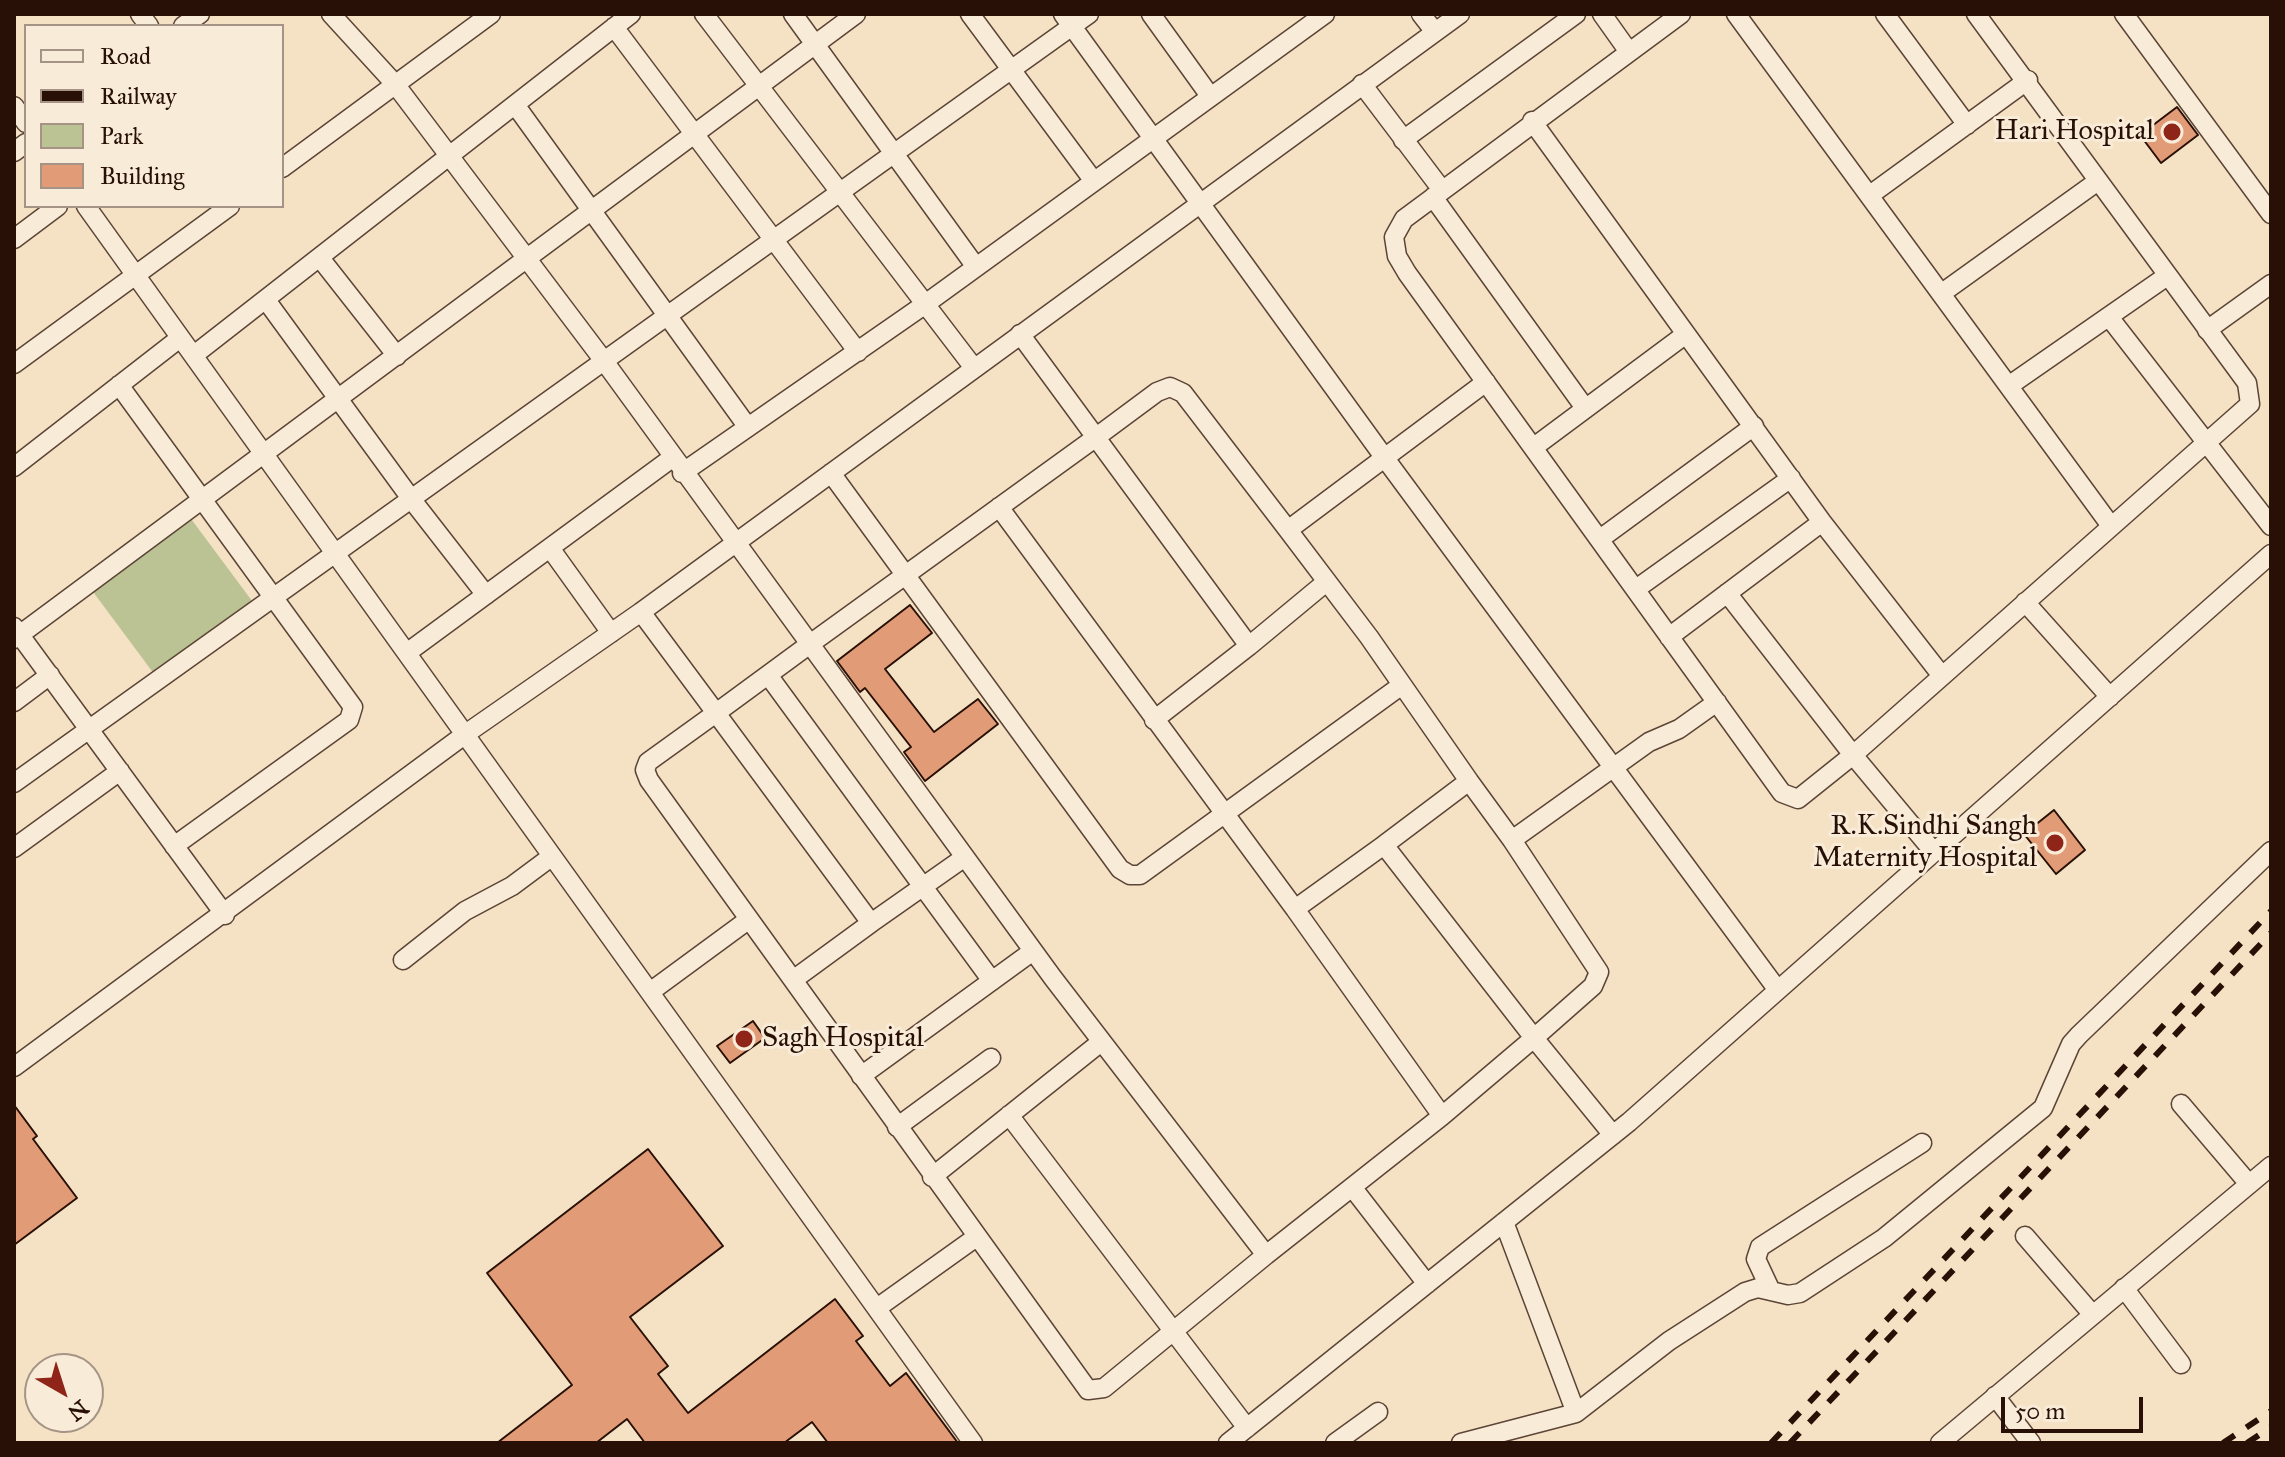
<!DOCTYPE html>
<style>
body{margin:0}
#map{position:relative;width:2285px;height:1457px;overflow:hidden;background:#f5e2c4;font-family:"IM FELL Great Primer",serif}
canvas{display:block}
.frame{position:absolute;inset:0;border:16px solid #291006;pointer-events:none}
.legend{position:absolute;left:24px;top:24px;width:260px;height:184px;box-sizing:border-box;background:#f8ecd9;border:2px solid #a59485;margin:0;padding:10px 14px;list-style:none;font-size:24px;color:#291006}
.legend li{display:flex;align-items:center;gap:16px;height:40px}
.legend b{width:40px;border:2px solid #a59485}
.north{position:absolute;left:24px;top:1353px;width:80px;height:80px;box-sizing:border-box;background:#f8ecd9;border:2px solid #a59485;border-radius:50%;rotate:141deg;font-size:22px;font-weight:700;line-height:32px;text-align:center;color:#291006}
.north::after{content:'';display:block;margin:auto;width:28px;height:36px;background:#8f2418;clip-path:polygon(50% 0,100% 100%,50% 72%,0 100%)}
.scale{position:absolute;left:2001px;top:1397px;width:142px;height:36px;box-sizing:border-box;border:4px solid #291006;border-top:0;padding-left:10px;font-size:24px;line-height:28px;white-space:nowrap;color:#291006;-webkit-text-stroke:6px #f8ecd9;paint-order:stroke}
</style>
<div id="map">
<canvas width="2285" height="1457"></canvas>
<div class="frame"></div>
<ul class="legend">
<li><b style="height:10px;background:#f8ecd9"></b>Road</li>
<li><b style="height:10px;background:#291006"></b>Railway</li>
<li><b style="height:22px;background:#bbc394"></b>Park</li>
<li><b style="height:22px;background:#e29b77"></b>Building</li>
</ul>
<div class="north">N</div>
<div class="scale">50 m</div>
</div>
<script>
const ctx = document.querySelector('canvas').getContext('2d');
ctx.lineJoin = 'round';
function paint(path, color) {
  ctx.fillStyle = color;
  ctx.fill(path, 'evenodd');
}
function poly(rows) {
  const path = new Path2D();
  for (const r of rows) {
    path.moveTo(r[0], r[1]);
    for (let i = 2; i < r.length; i += 2) path.lineTo(r[i], r[i + 1]);
  }
  return path;
}
function trace(path, color, width, dash) {
  ctx.strokeStyle = color;
  ctx.lineWidth = width;
  ctx.lineCap = dash ? 'butt' : 'round';
  ctx.setLineDash(dash || []);
  ctx.stroke(path);
}
function drawText(font, color, halo, rows, align = 'center') {
  ctx.font = font + ' "IM FELL Great Primer",serif';
  ctx.lineWidth = 6;
  ctx.setLineDash([]);
  ctx.textBaseline = 'middle';
  ctx.strokeStyle = halo;
  ctx.fillStyle = color;
  for (const [text, x, y, turn = 0] of rows) {
    ctx.save();
    ctx.translate(x, y);
    ctx.rotate((+turn || 0) * Math.PI / 180);
    ctx.textAlign = isNaN(turn) ? turn : align;
    if (halo) ctx.strokeText(text, 0, 0);
    ctx.fillText(text, 0, 0);
    ctx.restore();
  }
}
paint(poly([
 [183,508,261,613,163,686,85,581]
]), '#bbc394');
const building = poly([
 [2177,107,2198,135,2161,163,2140,135,2177,107],
 [910,605,932,633,885,669,934,732,978,699,998,724,925,781,904,752,911,747,865,688,860,692,837,661,910,605],
 [2054,810,2085,850,2056,874,2024,834,2054,810],
 [753,1021,765,1038,730,1063,717,1046,753,1021],
 [14,1105,37,1136,33,1139,77,1198,14,1245,14,1105],
 [648,1149,723,1246,630,1317,668,1366,658,1374,688,1413,835,1299,863,1336,856,1341,890,1386,906,1373,958,1443,828,1443,812,1422,784,1443,645,1443,627,1419,596,1443,497,1443,572,1385,487,1273,648,1149]
]);
paint(building, '#e29b77');
trace(building, '#291006', 2);
const minor = poly([
 [140,14,149,26],
 [331,14,395,84,604,361,1053,978,1266,1255,1104,1388,1088,1390,793,980],
 [704,14,974,368],
 [793,14,976,267],
 [970,14,1093,180],
 [1063,14,1384,457,1777,989],
 [1151,14,1210,96],
 [1421,14,1435,32],
 [1602,14,1629,52],
 [1681,14,1404,219,1394,237,1397,256,1407,273,1782,793,1798,799,1853,755,2250,404,2247,383,1976,14],
 [1736,14,2111,526],
 [1885,14,1967,125],
 [2124,14,2271,214],
 [183,26,200,14],
 [614,27,858,352],
 [1362,84,1442,190],
 [14,106,26,123],
 [516,106,747,426],
 [1532,121,1822,522,1942,676],
 [1403,140,1576,14],
 [14,152,26,143],
 [282,168,491,14],
 [1870,195,2028,80],
 [1433,197,1585,408],
 [86,206,973,1443],
 [14,239,58,206],
 [320,258,397,356],
 [1942,293,2098,181],
 [266,300,412,500,486,595],
 [2109,317,2271,526],
 [2207,330,2271,284],
 [1020,334,1249,646,1325,583],
 [194,355,631,14],
 [14,364,230,206],
 [119,385,353,707,349,720,174,846],
 [2010,385,2167,276],
 [1534,447,1686,334],
 [14,467,180,338],
 [682,473,924,305,1325,14],
 [831,473,1120,869,1130,875,1140,875,1402,685],
 [999,507,1295,909,1384,845],
 [1288,530,1486,382],
 [1600,539,1754,426],
 [550,548,611,633],
 [1636,589,1791,478],
 [1727,593,1853,755,1933,851],
 [2025,602,2110,697],
 [641,612,716,713,871,923,793,980,649,780,645,770,648,762,716,713,810,644,1095,438,1157,392,1170,387,1183,393,1288,530,1369,637,1469,781],
 [14,627,225,915],
 [1669,637,1822,522],
 [14,639,856,14],
 [408,652,672,458],
 [768,675,992,981],
 [14,702,50,675],
 [1154,720,1249,646],
 [14,783,1089,14],
 [1512,840,1469,781,1384,845,1534,1038,1593,986,1599,972,1512,840,1649,742,1679,729,1717,702],
 [14,848,120,771],
 [871,923,965,857],
 [403,960,465,911,512,886,551,857],
 [650,992,748,920],
 [14,1067,467,733,641,612,1460,14],
 [861,1076,1033,951],
 [2181,1104,2249,1184],
 [1009,1115,1247,1428],
 [1442,1116,1534,1038,1613,1135],
 [897,1127,991,1058],
 [932,1177,1101,1042],
 [1352,1187,1427,1284],
 [2025,1236,2093,1315],
 [1266,1255,1442,1116,1295,909],
 [2124,1288,2181,1364],
 [1771,1291,1756,1259,1760,1247,1922,1143],
 [877,1308,975,1238],
 [1995,1396,2031,1443],
 [1576,1413,1669,1341,1745,1292,1758,1288,1788,1295,1800,1293,1884,1238,2043,1108,2071,1044,2079,1035,2271,851],
 [1228,1443,1629,1122,2271,554],
 [1335,1443,1378,1412],
 [1461,1443,1576,1413,1504,1222],
 [1940,1443,2271,1166]
]);
trace(minor, '#5c4436', 21);
trace(minor, '#f8ecd9', 18);
trace(poly([
 [1771,1443,2271,911],
 [1790,1443,2271,933],
 [2223,1443,2271,1411],
 [2247,1443,2271,1427]
]), '#291006', 6, [14, 14]);
for (const [x, y, r, color] of [
 [2172,132,10,"#8f2418"],
 [2055,843,10,"#8f2418"],
 [744,1039,10,"#8f2418"]
]) {
  const dot = new Path2D();
  dot.arc(x, y, r, 0, 2 * Math.PI);
  ctx.fillStyle = color;
  ctx.fill(dot);
  trace(dot, '#f8ecd9', 3);
}
drawText('28px', '#291006', '#f8ecd9', [
 ["Hari Hospital",2154,132],
 ["R.K.Sindhi Sangh",2037,827],
 ["Maternity Hospital",2037,859],
 ["Sagh Hospital",762,1039,"left"]
], 'right');
</script>
